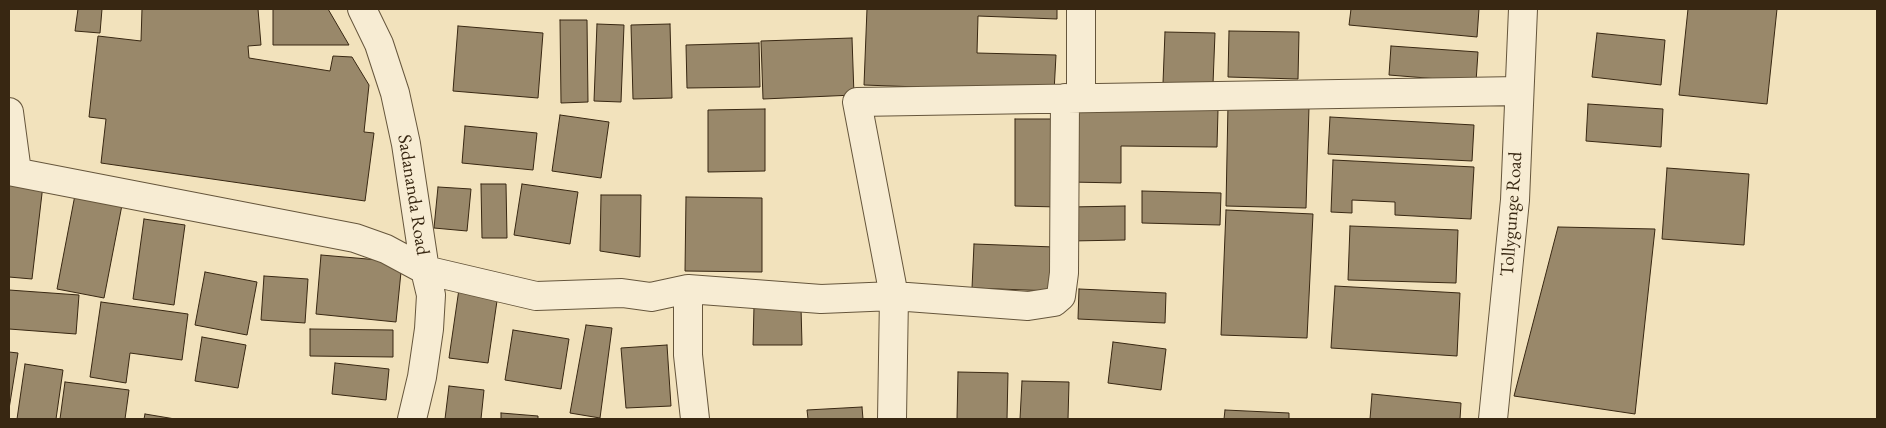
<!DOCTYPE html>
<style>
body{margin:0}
#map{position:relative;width:1886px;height:428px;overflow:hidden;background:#f2e2bc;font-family:"EB Garamond",serif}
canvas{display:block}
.frame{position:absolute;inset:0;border:10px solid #382712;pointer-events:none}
</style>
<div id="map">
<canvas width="1886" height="428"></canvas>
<div class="frame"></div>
</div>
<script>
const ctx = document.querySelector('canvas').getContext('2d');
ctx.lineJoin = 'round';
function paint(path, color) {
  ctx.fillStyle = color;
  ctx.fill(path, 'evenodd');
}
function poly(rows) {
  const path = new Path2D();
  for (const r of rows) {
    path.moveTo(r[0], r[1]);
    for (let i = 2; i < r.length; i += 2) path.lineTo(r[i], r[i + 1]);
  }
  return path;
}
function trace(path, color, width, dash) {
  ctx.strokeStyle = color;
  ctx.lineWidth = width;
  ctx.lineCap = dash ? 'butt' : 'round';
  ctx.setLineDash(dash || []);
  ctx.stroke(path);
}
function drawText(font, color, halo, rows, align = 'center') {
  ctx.font = font + ' "EB Garamond",serif';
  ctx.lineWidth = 5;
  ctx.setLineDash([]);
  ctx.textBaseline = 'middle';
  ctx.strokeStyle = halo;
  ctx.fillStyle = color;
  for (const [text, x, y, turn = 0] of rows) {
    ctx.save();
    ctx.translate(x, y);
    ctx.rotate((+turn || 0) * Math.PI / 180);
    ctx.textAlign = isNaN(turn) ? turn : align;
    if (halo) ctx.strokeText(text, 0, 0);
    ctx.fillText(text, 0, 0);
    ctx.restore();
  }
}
const building = poly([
 [78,9,102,9,100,33,75,31,78,9],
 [142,9,258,9,261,45,248,46,249,58,330,71,333,56,352,57,369,85,364,132,374,133,365,201,101,163,106,119,89,117,98,36,141,41,142,9],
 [273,9,328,9,349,45,273,45,273,9],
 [867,9,1057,9,1057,19,978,16,977,53,1056,55,1054,92,864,85,867,9],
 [1351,9,1479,9,1477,37,1349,25,1351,9],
 [1688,9,1777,9,1767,104,1679,95,1688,9],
 [560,20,587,20,588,102,561,103,560,20],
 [597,24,624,25,621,102,594,101,597,24],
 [670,24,672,98,633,99,631,25,670,24],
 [458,26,543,33,538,98,453,91,458,26],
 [1229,31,1299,32,1298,79,1228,77,1229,31],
 [1165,32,1215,33,1213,84,1163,83,1165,32],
 [1597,33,1665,40,1661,85,1592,77,1597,33],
 [852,38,854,95,763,99,761,41,852,38],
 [759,43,760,87,687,88,686,45,759,43],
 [1391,46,1478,52,1476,82,1389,75,1391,46],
 [1588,104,1663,109,1661,147,1586,141,1588,104],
 [1228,105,1309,107,1306,208,1226,206,1228,105],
 [1071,108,1218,110,1217,147,1121,146,1121,183,1070,182,1071,108],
 [765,109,765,171,708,172,708,110,765,109],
 [560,115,609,122,601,178,552,171,560,115],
 [1330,117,1474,125,1472,161,1328,154,1330,117],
 [1015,119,1059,119,1059,207,1015,206,1015,119],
 [465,126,537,133,533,170,462,163,465,126],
 [1333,160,1474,167,1471,219,1395,215,1395,202,1352,200,1352,213,1331,212,1333,160],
 [1667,168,1749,174,1744,245,1662,239,1667,168],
 [9,181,43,185,32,279,9,277,9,181],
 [481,184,506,184,507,238,482,238,481,184],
 [522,184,578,192,570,244,514,235,522,184],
 [438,187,471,189,467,231,434,228,438,187],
 [1142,191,1221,193,1220,225,1142,223,1142,191],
 [75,195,122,205,104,298,57,289,75,195],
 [601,195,641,195,640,257,600,251,601,195],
 [686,197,762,198,762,272,685,271,686,197],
 [1125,206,1125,240,1071,241,1070,207,1125,206],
 [1226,210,1313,214,1307,338,1221,335,1226,210],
 [144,219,185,225,174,305,133,299,144,219],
 [1350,226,1458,230,1456,283,1348,280,1350,226],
 [1558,227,1655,229,1635,414,1514,396,1558,227],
 [974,244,1054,247,1052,291,972,288,974,244],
 [321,255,402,262,396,322,316,314,321,255],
 [205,272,257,282,247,335,195,325,205,272],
 [264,276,308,279,305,323,261,320,264,276],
 [1335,286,1460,293,1457,356,1331,348,1335,286],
 [459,289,498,294,488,363,449,358,459,289],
 [1079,289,1166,293,1165,323,1078,319,1079,289],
 [9,290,79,295,76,334,9,329,9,290],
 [101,302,188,314,182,360,130,353,126,383,90,377,101,302],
 [754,307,801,307,802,345,753,345,754,307],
 [586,325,612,328,600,418,570,413,586,325],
 [310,329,393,330,393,357,310,356,310,329],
 [513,330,569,339,561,389,505,380,513,330],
 [202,337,246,345,238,388,195,381,202,337],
 [1113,342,1166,349,1161,390,1108,383,1113,342],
 [667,345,671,406,626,408,621,348,667,345],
 [9,352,18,353,9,409,9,352],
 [335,363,389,369,386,400,332,394,335,363],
 [25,364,63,370,56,419,17,419,25,364],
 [958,372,1008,373,1007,419,957,419,958,372],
 [1022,381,1069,382,1068,419,1020,419,1022,381],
 [65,382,129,390,125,419,60,419,65,382],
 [449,386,484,390,481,419,445,419,449,386],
 [1372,394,1461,403,1460,419,1370,419,1372,394],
 [862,407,863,419,808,419,807,410,862,407],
 [1225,410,1289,413,1289,419,1224,419,1225,410],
 [501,413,538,416,538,419,501,419,501,413],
 [145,414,175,419,144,419,145,414]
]);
paint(building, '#99886a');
trace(building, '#382712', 1);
const minor = poly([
 [362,9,379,44,395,93,406,144,425,270,536,296,622,293,651,297,688,289],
 [1081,98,1081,9],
 [9,112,17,172],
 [9,171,355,238,386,249,425,270,431,295,429,329,422,377,412,419],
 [695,419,688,355,688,289,821,299,894,296,1028,306,1054,302,1061,296,1064,273,1065,98],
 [892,419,894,296,857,102,1519,91],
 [1493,419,1515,200,1523,9]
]);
trace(minor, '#66563c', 30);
trace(minor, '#f7ecd3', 28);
drawText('19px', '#382712', '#f7ecd3', [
 ["Sadananda Road",413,195,81],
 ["Tollygunge Road",1512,214,-86]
]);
</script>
